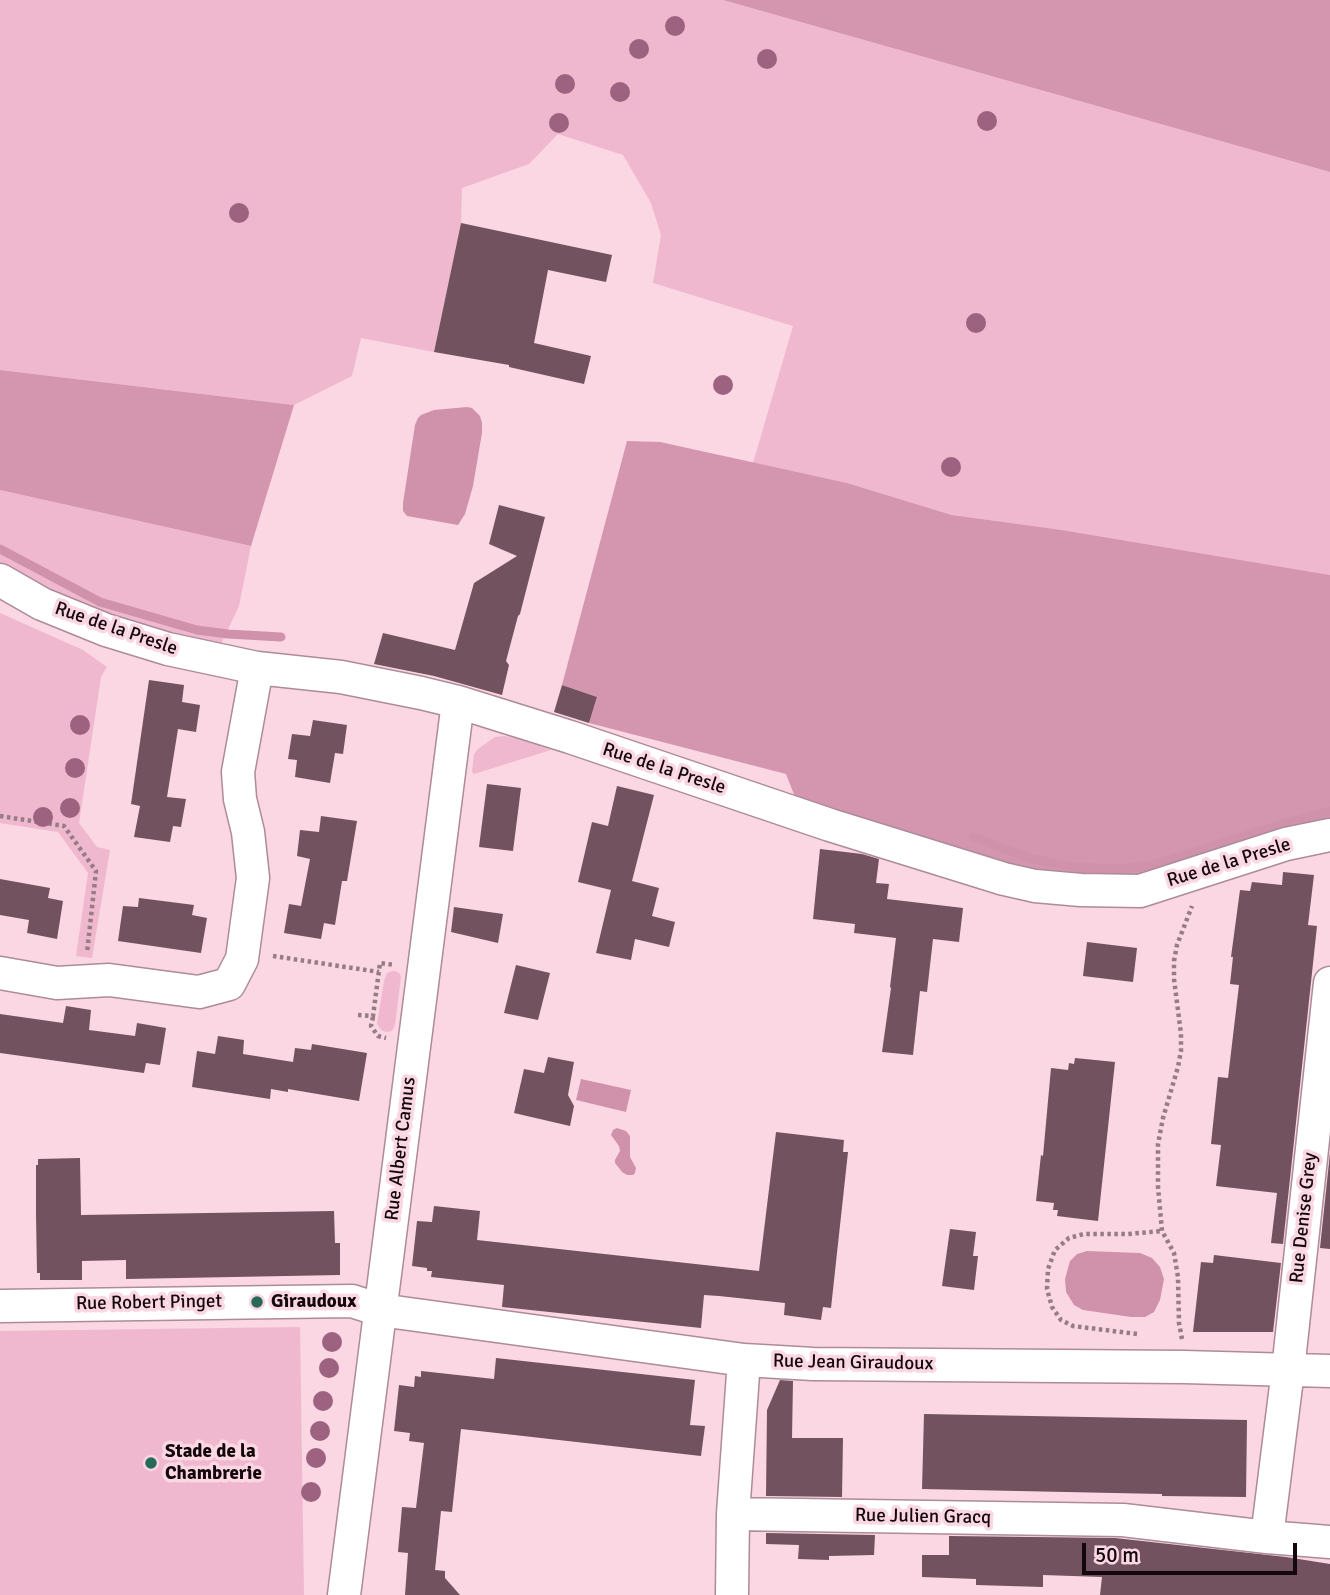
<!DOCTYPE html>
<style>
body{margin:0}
#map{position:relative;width:1330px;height:1595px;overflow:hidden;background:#fbd6e3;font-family:Signika,sans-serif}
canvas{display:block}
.scale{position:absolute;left:1082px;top:1543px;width:215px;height:32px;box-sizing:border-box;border:4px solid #13080c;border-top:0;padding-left:9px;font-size:21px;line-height:24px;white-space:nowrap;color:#13080c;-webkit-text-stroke:5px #fbd6e3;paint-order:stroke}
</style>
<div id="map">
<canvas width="1330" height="1595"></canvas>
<div class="scale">50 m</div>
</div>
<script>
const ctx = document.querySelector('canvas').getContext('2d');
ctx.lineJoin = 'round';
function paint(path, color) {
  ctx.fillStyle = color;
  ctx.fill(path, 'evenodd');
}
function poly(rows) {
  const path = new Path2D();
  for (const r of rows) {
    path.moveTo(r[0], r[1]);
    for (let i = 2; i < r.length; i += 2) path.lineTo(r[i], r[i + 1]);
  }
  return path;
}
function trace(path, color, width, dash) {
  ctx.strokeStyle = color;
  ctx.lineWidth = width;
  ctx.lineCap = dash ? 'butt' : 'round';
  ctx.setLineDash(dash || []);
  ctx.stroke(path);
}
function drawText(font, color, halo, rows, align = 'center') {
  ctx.font = font + ' Signika,sans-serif';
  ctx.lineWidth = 7;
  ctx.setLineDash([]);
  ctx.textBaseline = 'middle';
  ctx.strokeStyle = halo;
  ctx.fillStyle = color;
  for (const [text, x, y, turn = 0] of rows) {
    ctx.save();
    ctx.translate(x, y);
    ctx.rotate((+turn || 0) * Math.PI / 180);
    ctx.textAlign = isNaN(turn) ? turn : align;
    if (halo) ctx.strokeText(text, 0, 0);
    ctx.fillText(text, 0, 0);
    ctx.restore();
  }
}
paint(poly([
 [0,0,723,0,1330,172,1330,575,1062,530,952,515,847,483,753,463,793,326,653,283,661,235,651,203,623,155,558,134,529,164,462,188,461,223,434,352,361,338,352,376,294,405,0,370],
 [0,490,251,546,239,606,214,659,0,580],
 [0,613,83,650,107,667,101,677,79,823,97,847,110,850,92,958,76,956,88,873,58,832,0,823],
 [504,736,519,738,551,750,474,774,472,772,474,754,478,749,495,737],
 [392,971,396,971,400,974,401,977,395,1025,392,1031,386,1032,381,1030,377,1024,384,981,387,973],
 [300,1327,304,1595,0,1595,0,1331]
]), '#f0b8ce');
paint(poly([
 [723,0,1330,0,1330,172],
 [0,370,294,405,251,546,0,490],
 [627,441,660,442,847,483,952,515,1062,530,1330,575,1330,835,1081,890,802,815,786,774,589,723,597,697,562,685]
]), '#d495ae');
paint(poly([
 [467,407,472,408,480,416,482,423,482,433,473,486,465,514,458,525,407,516,403,511,403,503,415,425,418,418,421,415,434,410],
 [581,1079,631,1090,626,1112,576,1100],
 [617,1128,626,1131,630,1136,630,1157,636,1168,635,1173,633,1175,627,1175,622,1172,615,1163,615,1160,620,1151,619,1146,611,1135,613,1130],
 [1087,1251,1140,1253,1152,1258,1160,1267,1164,1279,1160,1300,1154,1312,1145,1317,1131,1317,1083,1310,1074,1305,1066,1292,1065,1279,1070,1261,1077,1254]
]), '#d092ab');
trace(poly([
 [0,549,100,602,197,630,228,634,281,637],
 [973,837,1032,859,1076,867,1119,869,1152,865,1279,825,1330,811]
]), '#d092ab', 9);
paint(poly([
 [461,223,612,255,606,282,548,270,534,343,591,356,584,384,509,367,509,365,434,352],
 [499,505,545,517,520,614,518,616,506,661,509,665,502,695,434,676,374,664,383,633,455,650,474,583,517,556,489,544],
 [149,680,184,685,182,702,200,705,196,732,178,729,167,797,186,799,181,827,173,826,170,842,134,837,140,806,131,804],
 [562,685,597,697,589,723,554,712],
 [313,720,347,725,343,754,335,753,330,783,295,777,297,760,288,759,292,734,310,736],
 [487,784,521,788,513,851,479,847],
 [617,786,654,795,632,881,659,888,652,916,675,922,669,947,635,939,631,960,596,953,611,890,578,882,592,822,608,826],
 [321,816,357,821,347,881,342,881,335,925,324,923,321,939,284,933,289,904,301,906,310,859,297,856,300,830,319,832],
 [820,849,862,854,879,859,876,883,889,884,887,899,963,908,959,942,933,939,927,992,920,991,913,1055,882,1052,891,988,890,987,896,938,854,933,855,924,813,919],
 [1283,872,1314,875,1308,925,1317,926,1283,1244,1271,1243,1277,1193,1216,1186,1221,1145,1211,1144,1218,1077,1228,1078,1239,985,1230,984,1233,957,1231,957,1240,890,1250,891,1252,882,1282,885],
 [0,879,50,888,48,898,63,901,57,939,27,933,29,920,0,915],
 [139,898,194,905,192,915,207,918,201,953,118,941,123,906,138,907],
 [454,907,503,914,498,943,451,932],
 [1087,942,1137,948,1133,982,1083,976],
 [516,965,550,973,538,1020,504,1013],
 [66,1006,91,1010,89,1030,135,1036,137,1023,166,1028,160,1065,146,1063,144,1073,0,1053,0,1014,63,1023],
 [218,1036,244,1040,243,1054,293,1062,295,1048,311,1050,312,1044,367,1053,359,1101,288,1089,288,1092,271,1089,270,1099,192,1087,197,1051,215,1054],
 [548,1057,574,1062,568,1095,574,1106,570,1126,514,1113,524,1069,544,1073],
 [1075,1058,1115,1062,1098,1221,1057,1216,1058,1210,1053,1210,1054,1203,1036,1201,1041,1155,1043,1156,1051,1068,1068,1070,1069,1063,1074,1064],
 [776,1132,844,1140,843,1152,848,1152,831,1308,823,1307,821,1320,784,1315,785,1303,719,1296,704,1295,701,1328,502,1307,504,1285,431,1277,432,1271,427,1271,427,1268,412,1266,417,1221,432,1222,434,1206,480,1211,477,1240,759,1271],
 [1330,1153,1330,1249,1320,1248],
 [80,1158,81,1215,334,1211,335,1243,340,1243,340,1275,126,1279,126,1260,82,1261,82,1280,40,1280,40,1273,37,1273,36,1215,36,1165,38,1165,38,1159],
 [950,1229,976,1232,973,1256,978,1256,974,1290,942,1286],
 [1214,1255,1281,1263,1273,1332,1193,1332,1201,1262,1213,1263],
 [496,1358,695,1380,690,1425,705,1426,701,1456,461,1429,452,1512,441,1511,435,1570,445,1571,445,1578,460,1595,405,1595,408,1553,398,1552,402,1507,416,1508,424,1443,409,1441,410,1433,394,1431,399,1385,414,1387,415,1376,421,1377,421,1371,494,1379],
 [780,1380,793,1381,792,1438,843,1438,842,1497,766,1496,767,1410],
 [924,1414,1247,1420,1246,1497,1162,1496,1162,1494,922,1489],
 [766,1533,875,1535,874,1555,829,1556,829,1560,798,1559,799,1545,766,1544],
 [949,1536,1115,1538,1286,1557,1330,1564,1330,1595,1100,1595,1102,1577,1043,1575,1043,1587,976,1585,976,1579,922,1577,922,1555,949,1555]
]), '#71525e');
const minor = poly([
 [0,580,42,604,106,630,168,649,257,668,341,677,421,693,458,702,570,737,830,825,1004,879,1035,886,1081,890,1140,891,1286,844,1330,835],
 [0,973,57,983,109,980,199,992,229,984,242,959,253,878,248,832,240,799,238,772,257,668],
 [0,1306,352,1301,380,1310,744,1360,813,1364,1184,1367,1330,1371],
 [744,1360,733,1514,1123,1520,1267,1537,1288,1370,1330,983],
 [1267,1537,1330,1542],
 [344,1595,458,702],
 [732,1595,733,1514]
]);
trace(minor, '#ad8b98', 35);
trace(poly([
 [0,816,64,826,96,871,87,953],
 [273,956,379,972],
 [358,1015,373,1016,380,963,395,965],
 [373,1017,371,1026,378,1036,386,1038],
 [1137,1334,1073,1326,1061,1320,1052,1307,1047,1289,1048,1269,1055,1250,1069,1238,1084,1234,1128,1234,1162,1231],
 [1182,1339,1179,1323,1178,1277,1174,1253,1162,1231,1158,1187,1158,1144,1163,1118,1178,1067,1181,1051,1181,1034,1174,979,1174,961,1177,945,1192,906]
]), '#967c85', 4.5, [3.5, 3.5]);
trace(minor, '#fff', 32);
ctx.fillStyle = '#9d627f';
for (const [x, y] of [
 [675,26],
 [639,49],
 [767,59],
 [565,84],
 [620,92],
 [987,121],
 [559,123],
 [239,213],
 [976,323],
 [723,385],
 [951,467],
 [80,725],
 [75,768],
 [70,808],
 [43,817],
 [332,1342],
 [329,1368],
 [323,1401],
 [320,1431],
 [316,1458],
 [311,1492]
]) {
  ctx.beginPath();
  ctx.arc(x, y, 10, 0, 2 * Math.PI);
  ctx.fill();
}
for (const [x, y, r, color] of [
 [257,1302,7,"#286959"],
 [151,1463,7,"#286959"]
]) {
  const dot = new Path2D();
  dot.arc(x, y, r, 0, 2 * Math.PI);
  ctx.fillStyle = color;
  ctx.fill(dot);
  trace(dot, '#fbd6e3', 2.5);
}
drawText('19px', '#13080c', '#fbd6e3', [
 ["Rue de la Presle",116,629,19],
 ["Rue de la Presle",664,769,18],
 ["Rue de la Presle",1229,863,-17],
 ["Rue Albert Camus",401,1149,-83],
 ["Rue Denise Grey",1304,1218,-84],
 ["Rue Robert Pinget",149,1303,-1],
 ["Rue Jean Giraudoux",853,1363,1],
 ["Rue Julien Gracq",923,1517,1]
]);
drawText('bold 19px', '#13080c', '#fbd6e3', [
 ["Giraudoux",271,1302],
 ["Stade de la",165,1452],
 ["Chambrerie",165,1474]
], 'left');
</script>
